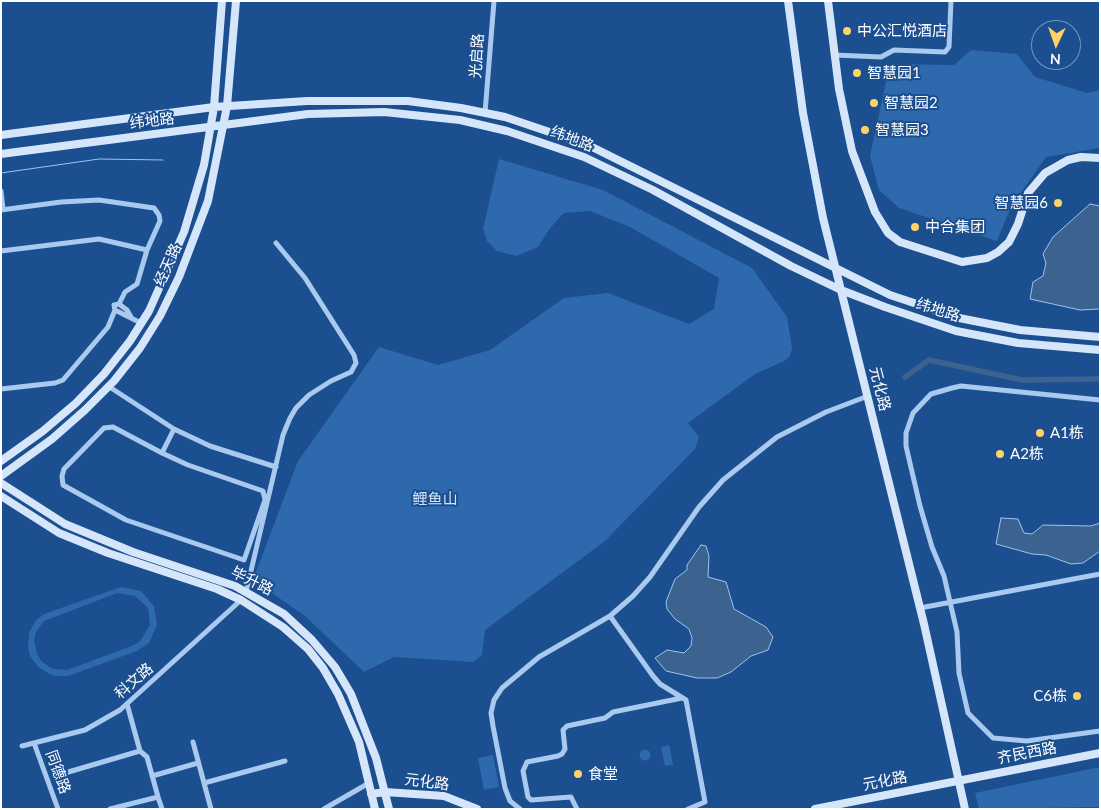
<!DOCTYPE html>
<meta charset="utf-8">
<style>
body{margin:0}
#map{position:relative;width:1101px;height:810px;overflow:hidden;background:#1b4f8f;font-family:Lato,sans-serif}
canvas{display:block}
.frame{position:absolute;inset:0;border:2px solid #fff;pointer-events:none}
.north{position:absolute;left:1031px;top:20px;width:50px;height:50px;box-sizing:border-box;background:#1b4f8f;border:1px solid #7695bc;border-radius:50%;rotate:183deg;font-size:14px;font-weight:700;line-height:20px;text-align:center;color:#fff}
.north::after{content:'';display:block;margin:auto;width:18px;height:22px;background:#ffd166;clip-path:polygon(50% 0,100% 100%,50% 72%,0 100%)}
</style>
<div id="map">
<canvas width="1101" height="810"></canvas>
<div class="frame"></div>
<div class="north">N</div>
</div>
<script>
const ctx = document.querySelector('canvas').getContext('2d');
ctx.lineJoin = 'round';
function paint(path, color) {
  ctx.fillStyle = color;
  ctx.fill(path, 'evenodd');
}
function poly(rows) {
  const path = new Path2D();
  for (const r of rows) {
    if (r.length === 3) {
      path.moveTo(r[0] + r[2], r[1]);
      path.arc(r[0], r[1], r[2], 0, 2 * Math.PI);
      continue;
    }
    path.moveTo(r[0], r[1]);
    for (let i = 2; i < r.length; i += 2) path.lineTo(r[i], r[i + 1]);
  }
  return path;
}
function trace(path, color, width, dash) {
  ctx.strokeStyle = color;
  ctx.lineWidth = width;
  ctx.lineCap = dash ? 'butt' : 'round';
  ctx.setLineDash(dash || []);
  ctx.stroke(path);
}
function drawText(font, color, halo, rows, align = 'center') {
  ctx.font = font + ' Lato,"Noto Sans SC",sans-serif';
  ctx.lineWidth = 4;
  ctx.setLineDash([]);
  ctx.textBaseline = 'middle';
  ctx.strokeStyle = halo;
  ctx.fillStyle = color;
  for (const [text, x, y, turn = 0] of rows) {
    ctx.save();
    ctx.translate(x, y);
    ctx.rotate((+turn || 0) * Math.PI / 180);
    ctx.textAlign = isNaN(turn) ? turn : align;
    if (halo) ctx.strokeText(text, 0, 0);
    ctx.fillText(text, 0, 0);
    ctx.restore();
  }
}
paint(poly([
 [971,50,1017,54,1035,77,1087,93,1100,90,1100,148,1046,157,1011,207,997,241,899,208,879,190,870,156,890,64,954,65],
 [499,159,603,190,752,268,787,317,792,348,790,356,784,361,755,374,688,423,699,437,695,449,605,541,485,630,482,655,473,662,394,657,364,672,305,616,253,580,298,461,379,347,438,365,490,350,564,298,608,293,689,324,714,309,719,278,630,227,590,211,564,213,550,228,538,247,516,256,497,251,487,241,483,229],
 [121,587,141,591,154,606,157,625,149,643,137,651,68,676,54,676,39,668,30,656,28,647,29,633,36,620,44,614],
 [117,593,135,596,148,608,150,625,141,640,134,645,67,670,53,669,42,662,37,654,34,641,36,632,44,621],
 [669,745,673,765,665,766,661,747],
 [645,755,5.5],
 [493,755,499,787,484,790,478,758],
 [1100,767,1100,807,979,809,975,793]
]), '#2e69ad');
const water = poly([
 [1090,204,1100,206,1100,309,1080,310,1030,299,1033,282,1043,276,1046,263,1043,254,1053,237,1090,204],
 [1001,518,1018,519,1024,533,1032,534,1043,525,1091,526,1100,523,1100,551,1083,563,1071,564,1046,555,1032,554,996,544,1001,518],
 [701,545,706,546,709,556,708,577,726,582,734,609,766,627,773,637,768,650,751,656,731,672,717,678,697,678,666,671,655,658,667,650,684,653,691,646,692,638,689,629,675,619,667,609,666,602,675,579,687,570,687,565,701,545]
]);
paint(water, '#3c6290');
trace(water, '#9cc4f0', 1);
trace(poly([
 [1,173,99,159,163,160]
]), '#9cc4f0', 1);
trace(poly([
 [905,377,929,360,1022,380,1100,379]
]), '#3c6290', 5.5);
trace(poly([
 [834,55,881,57,894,50,945,52,949,47,951,1],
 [485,113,494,1],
 [1,191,3,209],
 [1,210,61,202,99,200,154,208,159,215,160,221,147,250,137,284,125,292,119,304],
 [1,251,99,239,147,250],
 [131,317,127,310,119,304,114,305,115,310,141,323],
 [108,386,174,429,210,446,276,467],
 [1,389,55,383,63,380,108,327,115,310],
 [1100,400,961,386,952,388,931,394,913,413,906,433,906,446,920,506,932,547,944,576,957,632,959,673,968,713,993,738,1027,741,1100,731],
 [162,453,188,465,263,491,265,500,244,560,126,520,63,485,62,476,64,469,104,428,113,427,162,453,174,429],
 [246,592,283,435,290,418,296,408,309,395,331,381,351,372,356,363,354,355,305,278,276,243],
 [920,608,1100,574],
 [610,616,653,676,660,684,686,700,705,802,688,809],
 [193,742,211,809],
 [34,743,58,809],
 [22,746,85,730,120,710,241,600],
 [58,775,140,751],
 [152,776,198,763],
 [204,783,285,761],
 [158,797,162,809],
 [110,809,158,797,147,757,140,751,127,704],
 [324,809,369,783],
 [520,809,510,801,505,788,493,726,491,713,494,700,502,688,539,657,610,616,633,596,650,577,699,507,723,480,777,437,826,412,868,396],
 [577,809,571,797,531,800,528,797,523,771,527,762,558,756,562,754,565,749,563,730,567,726,605,718,613,712,682,698]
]), '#a9c9ee', 5);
trace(poly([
 [788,1,803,113,823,218,924,624,965,809],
 [828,1,839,89,852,151,875,212,888,233,900,242,962,262,987,258,998,252,1009,242,1018,224,1028,193,1045,173,1068,160,1081,157,1100,158],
 [1,135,214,107,307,101,408,101,461,108,505,117,588,145,890,295,959,318,1020,330,1100,337],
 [1,154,308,114,384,112,460,120,507,131,584,157,653,190,791,266,841,290,885,307,956,331,1018,343,1100,350],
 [1,461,43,431,76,403,104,374,130,341,149,311,184,232,204,165,214,107,222,1],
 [1,476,52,439,85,410,114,381,140,348,160,316,179,277,208,201,227,106,236,1],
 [1,483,65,524,133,552,235,586,284,614,312,640,335,667,351,694,376,758,389,809],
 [1,496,59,533,108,553,217,589,241,600,283,627,308,649,323,668,338,694,359,742,375,809],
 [371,794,385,792,444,796,477,809],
 [815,809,1100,753]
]), '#d6e6fa', 8);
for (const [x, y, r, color] of [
 [847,31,5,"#ffd166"],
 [857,73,5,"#ffd166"],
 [874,103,5,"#ffd166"],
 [865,130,5,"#ffd166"],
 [1058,203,5,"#ffd166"],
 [915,227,5,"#ffd166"],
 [1040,433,5,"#ffd166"],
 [1000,454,5,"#ffd166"],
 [1077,696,5,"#ffd166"],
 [578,774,5,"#ffd166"]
]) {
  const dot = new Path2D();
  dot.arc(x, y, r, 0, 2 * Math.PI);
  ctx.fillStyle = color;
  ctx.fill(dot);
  trace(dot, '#1b4f8f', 2);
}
drawText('15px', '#fff', '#1b4f8f', [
 ["中公汇悦酒店",857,31],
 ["智慧园1",867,73],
 ["智慧园2",884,103],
 ["智慧园3",875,130],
 ["智慧园6",1048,203,"right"],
 ["中合集团",925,227],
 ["A1栋",1050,433],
 ["A2栋",1010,454],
 ["C6栋",1067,696,"right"],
 ["食堂",588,774]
], 'left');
drawText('15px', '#fff', '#1b4f8f', [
 ["光启路",477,56,-86],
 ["纬地路",152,121,-7],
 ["纬地路",572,139,21],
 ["经天路",168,265,-66],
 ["纬地路",938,310,18],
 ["元化路",880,389,76],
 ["毕升路",252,581,26],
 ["科文路",134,681,-41],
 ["齐民西路",1027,753,-11],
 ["同德路",58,772,70],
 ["元化路",885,781,-11],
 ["元化路",427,782,7]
]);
drawText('15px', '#cfe3fa', '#1b4f8f', [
 ["鲤鱼山",435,499]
]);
</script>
